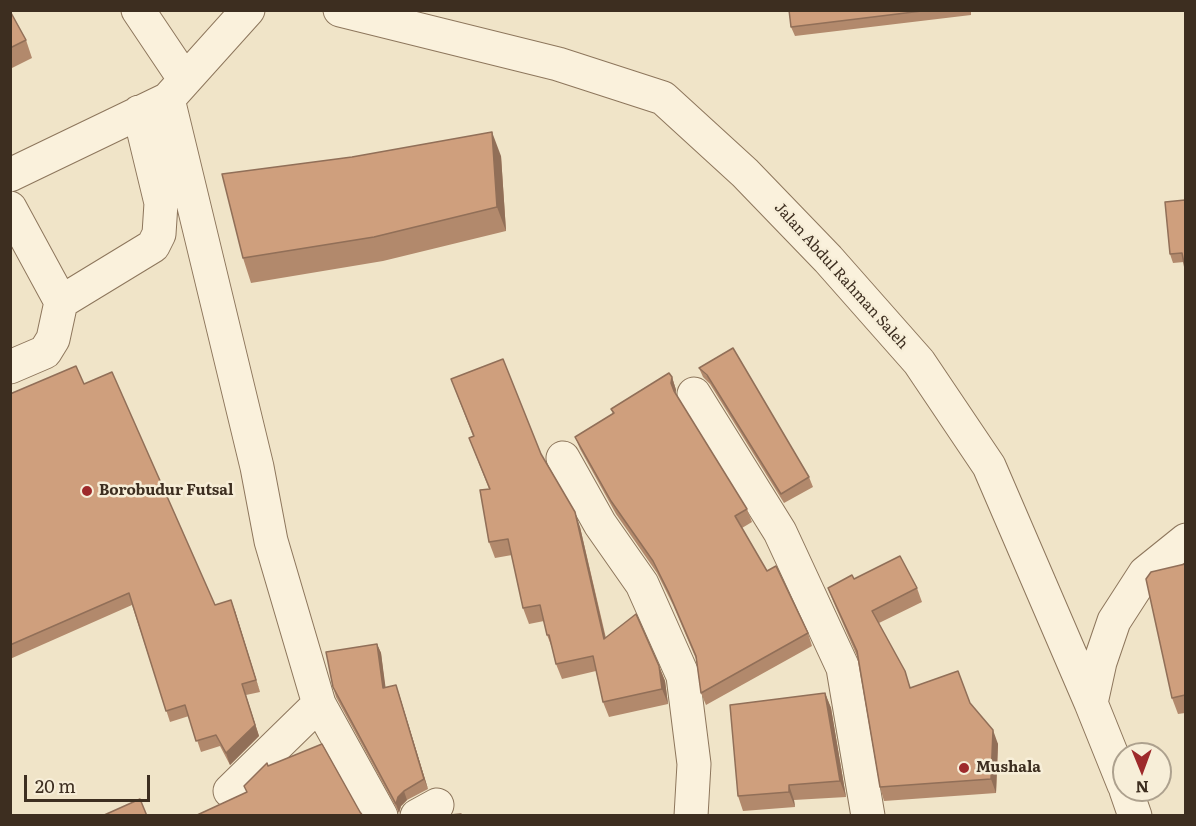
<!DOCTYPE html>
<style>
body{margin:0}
#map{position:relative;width:1196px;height:826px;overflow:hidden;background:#f0e4c8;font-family:Literata,serif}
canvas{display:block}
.frame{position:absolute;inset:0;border:12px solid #3d2e20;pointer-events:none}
.north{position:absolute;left:1112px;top:742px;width:60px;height:60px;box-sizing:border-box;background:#f7eed8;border:2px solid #ada18e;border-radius:50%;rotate:179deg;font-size:16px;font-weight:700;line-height:24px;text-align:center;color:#3d2e20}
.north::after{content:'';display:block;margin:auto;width:21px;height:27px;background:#9e2a2b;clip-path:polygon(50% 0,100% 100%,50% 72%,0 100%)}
.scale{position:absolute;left:24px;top:775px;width:126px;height:27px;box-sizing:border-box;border:3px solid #3d2e20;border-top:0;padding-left:8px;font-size:18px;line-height:21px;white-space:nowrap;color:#3d2e20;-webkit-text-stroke:4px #f7eed8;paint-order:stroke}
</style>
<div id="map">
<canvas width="1196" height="826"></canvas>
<div class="frame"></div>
<div class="north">N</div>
<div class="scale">20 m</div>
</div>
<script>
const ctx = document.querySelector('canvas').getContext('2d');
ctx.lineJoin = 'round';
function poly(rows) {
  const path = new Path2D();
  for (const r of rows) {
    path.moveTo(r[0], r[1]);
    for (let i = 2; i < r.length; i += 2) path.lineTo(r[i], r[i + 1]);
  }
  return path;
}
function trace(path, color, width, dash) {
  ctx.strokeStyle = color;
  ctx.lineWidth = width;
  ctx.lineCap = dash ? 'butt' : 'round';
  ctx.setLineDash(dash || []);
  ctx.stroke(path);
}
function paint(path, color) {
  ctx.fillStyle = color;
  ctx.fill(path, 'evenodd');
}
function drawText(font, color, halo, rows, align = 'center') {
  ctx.font = font + ' Literata,serif';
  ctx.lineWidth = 5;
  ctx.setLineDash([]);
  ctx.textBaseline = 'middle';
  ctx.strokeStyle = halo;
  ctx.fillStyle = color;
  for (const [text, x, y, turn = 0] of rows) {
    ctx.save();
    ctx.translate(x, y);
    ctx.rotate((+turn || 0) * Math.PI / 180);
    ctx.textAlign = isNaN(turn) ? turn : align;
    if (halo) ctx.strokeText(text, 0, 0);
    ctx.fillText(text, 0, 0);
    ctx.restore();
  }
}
const minor = poly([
 [138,10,185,80],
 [340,10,558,64,663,98,745,173,828,259,919,362,989,466,1091,703,1124,785],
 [168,99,257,467,271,541,319,704,381,816],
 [10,175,168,99,248,10],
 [10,208,61,302],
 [10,367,45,352,53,339,61,302,153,246,159,234,161,203,139,112],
 [694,394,780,532,843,668,868,816],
 [563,458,600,524,642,584,683,676,694,764,691,816],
 [1091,703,1100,662,1114,621,1145,573,1186,540],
 [1126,790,1135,816],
 [230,791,319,704],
 [417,816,437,805]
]);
trace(minor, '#8d765c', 35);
trace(minor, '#faf1dc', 33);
paint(poly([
 [789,10,971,10,971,15,795,36,791,27],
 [10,11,26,40,32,58,10,69],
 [501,156,506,231,383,261,251,283,243,258],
 [1185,200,1184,262,1173,263,1170,254],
 [699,368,809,477,813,487,784,503,710,384,703,377],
 [672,377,676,390,675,394,747,509,752,522,742,528,767,571,808,633,812,646,706,705,701,693,696,659,673,605,657,573,616,514,580,449,575,437,613,414,611,409],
 [451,379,541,454,580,527,606,638,659,666,665,681,668,704,609,717,603,702,596,671,562,679,556,664,553,650,547,635,544,621,529,624,523,608,512,555,495,558,489,542,489,489,469,438,473,436],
 [84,384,215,605,235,611,260,692,246,695,259,736,230,765,220,746,201,752,189,716,170,722,132,605,10,659,10,394],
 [1185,564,1185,713,1178,714,1172,698],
 [854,579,917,588,922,602,879,623,911,688,970,703,998,744,996,793,884,801,880,787,857,656,833,601,828,588],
 [377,644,381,653,385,688,399,694,428,789,407,800,401,806,399,813,336,697,333,687],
 [825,693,831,708,846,797,794,800,795,807,743,811,738,796]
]), '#b2896c');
paint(poly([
 [492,132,501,156,506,231,497,207],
 [672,377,676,390,675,395,671,383],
 [575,512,580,527,609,654,604,639],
 [231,600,235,611,260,692,256,680],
 [377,644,381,653,387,698,383,688],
 [659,666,665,681,668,704,662,689],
 [242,684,259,736,230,765,226,753],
 [396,685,399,694,428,789,424,779],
 [825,693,831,708,846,797,840,781],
 [993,730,998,744,996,793,991,779],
 [789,785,794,800,795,807,789,792],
 [404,791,407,800,401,806,399,813,396,804,398,797]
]), '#916f58');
const building = poly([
 [789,10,930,10,791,27,789,10],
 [10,11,26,40,10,48,10,11],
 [492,132,497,207,374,237,243,258,222,174,352,157,492,132],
 [1185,200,1185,268,1182,253,1170,254,1165,202,1185,200],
 [733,348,809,477,781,494,707,375,699,368,733,348],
 [503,359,541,454,575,512,604,639,636,614,659,666,662,689,603,702,593,656,556,664,549,635,547,635,540,605,523,608,508,539,489,542,480,490,490,489,469,438,474,436,451,379,503,359],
 [76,366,84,384,112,372,215,605,231,600,256,680,242,684,255,725,226,753,216,735,196,741,185,705,166,711,129,593,10,645,10,394,76,366],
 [669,373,672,377,671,383,674,391,747,509,735,516,767,571,776,566,808,633,701,693,696,656,669,593,653,561,611,501,575,437,614,413,611,409,669,373],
 [900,556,917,588,872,611,905,671,910,688,958,671,970,703,993,730,991,779,880,787,857,651,828,588,852,575,854,579,900,556],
 [1185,564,1185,695,1172,698,1146,579,1151,572,1185,564],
 [377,644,383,688,396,685,424,779,404,791,398,797,396,804,333,687,326,652,377,644],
 [825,693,840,781,789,785,789,792,738,796,730,705,825,693],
 [322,744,360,812,363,816,195,816,247,792,244,786,267,763,268,766,322,744],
 [140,799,147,816,102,816,140,799],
 [461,814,461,816,439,816,461,814]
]);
paint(building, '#cf9f7d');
trace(building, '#916f58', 1.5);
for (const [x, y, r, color] of [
 [87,491,6,"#9e2a2b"],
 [964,768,6,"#9e2a2b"]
]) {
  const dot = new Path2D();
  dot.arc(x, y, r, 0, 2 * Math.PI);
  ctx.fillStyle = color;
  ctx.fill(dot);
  trace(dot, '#f7eed8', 2);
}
drawText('15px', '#3d2e20', '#f7eed8', [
 ["Jalan Abdul Rahman Saleh",841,276,48]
]);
drawText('bold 15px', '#3d2e20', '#f7eed8', [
 ["Borobudur Futsal",99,491],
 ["Mushala",976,768]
], 'left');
</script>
